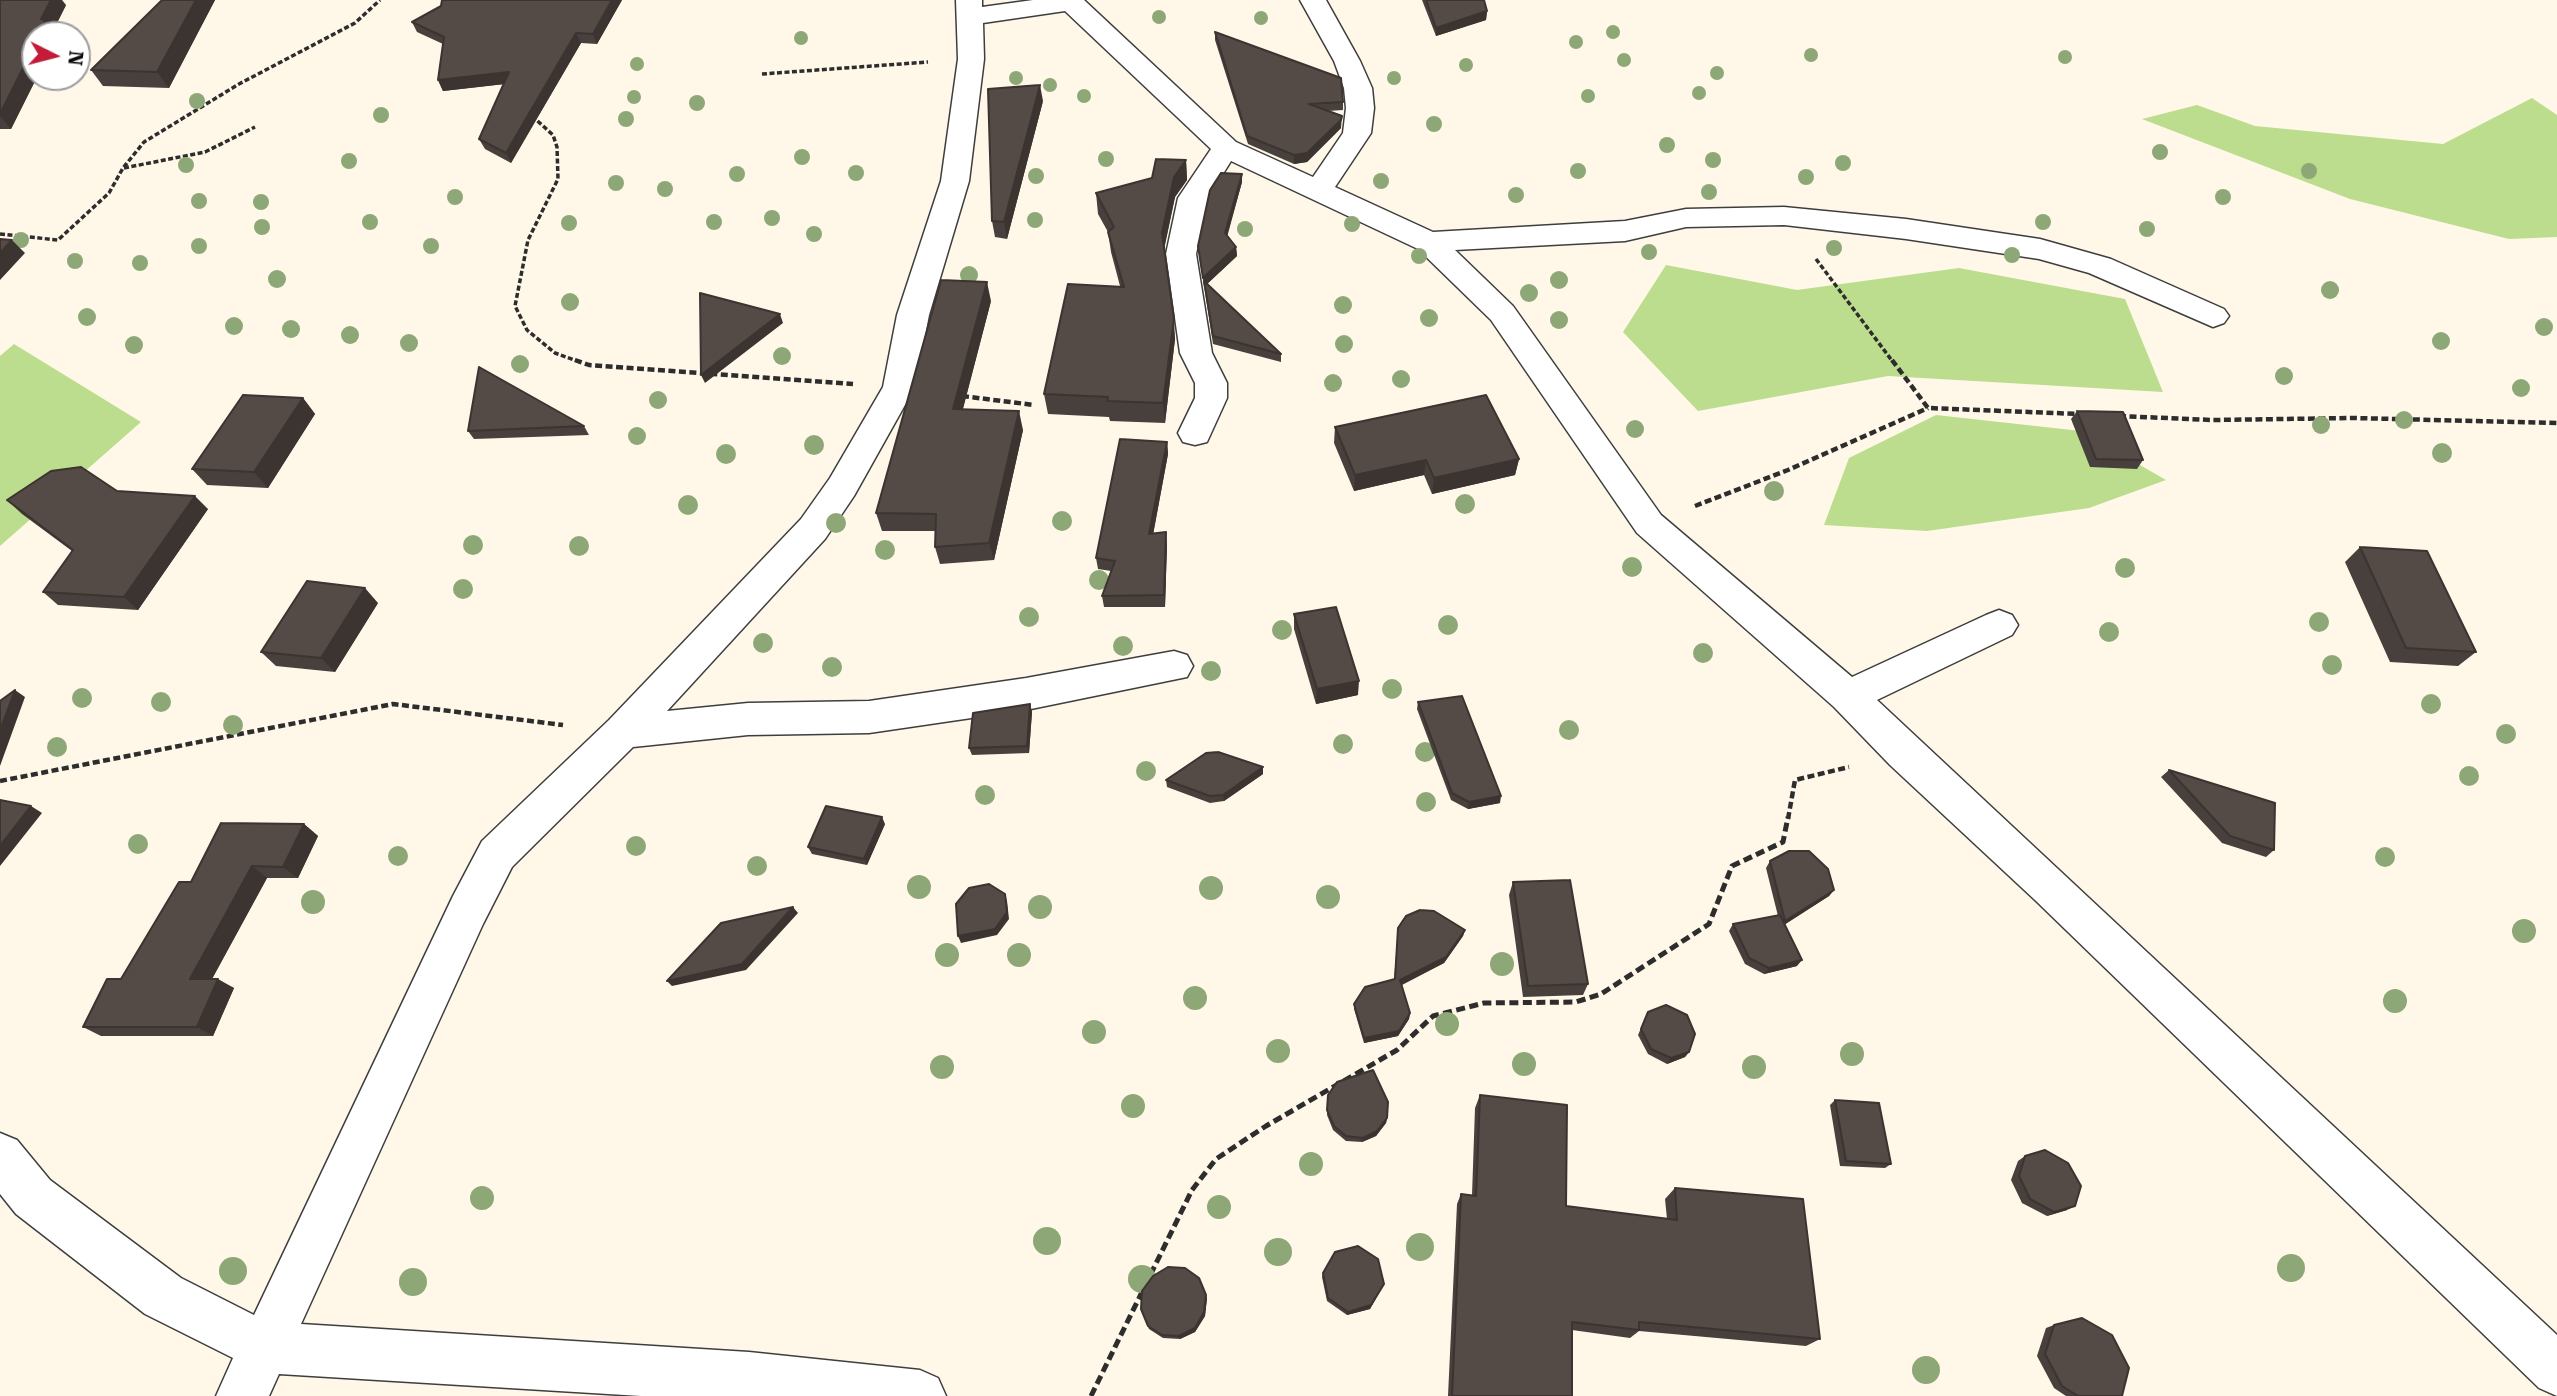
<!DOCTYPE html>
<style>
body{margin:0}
#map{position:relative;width:2557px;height:1396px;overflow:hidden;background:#fff8e8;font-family:"Roboto Serif",serif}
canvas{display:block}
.north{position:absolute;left:21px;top:21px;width:70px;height:70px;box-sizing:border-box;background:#fff;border:2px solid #9d9d9d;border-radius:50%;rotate:96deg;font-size:19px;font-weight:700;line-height:28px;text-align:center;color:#0b0b0b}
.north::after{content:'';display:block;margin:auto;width:24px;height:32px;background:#c31b38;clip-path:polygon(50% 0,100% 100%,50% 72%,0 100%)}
</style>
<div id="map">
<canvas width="2557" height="1396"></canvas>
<div class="north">N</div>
</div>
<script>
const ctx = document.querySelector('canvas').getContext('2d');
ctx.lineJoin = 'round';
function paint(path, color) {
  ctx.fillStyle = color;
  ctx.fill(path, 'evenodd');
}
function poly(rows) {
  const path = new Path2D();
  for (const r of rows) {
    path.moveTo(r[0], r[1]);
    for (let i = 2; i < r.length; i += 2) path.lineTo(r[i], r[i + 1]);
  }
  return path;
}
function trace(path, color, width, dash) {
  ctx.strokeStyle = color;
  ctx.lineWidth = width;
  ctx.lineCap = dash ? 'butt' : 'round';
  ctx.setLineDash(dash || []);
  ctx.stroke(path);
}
paint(poly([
 [2532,98,2557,115,2557,237,2509,239,2350,199,2142,119,2197,105,2255,126,2443,144],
 [1666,265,1797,290,1959,268,2125,299,2163,392,1888,376,1698,411,1623,332],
 [14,344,141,422,0,546,0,356],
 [1936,415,2081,431,2166,480,2089,508,1927,531,1824,525,1849,458]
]), '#bcdd8e');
const street = poly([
 [956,0,982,0,982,7,1033,0,1084,0,1236,142,1313,177,1343,133,1346,108,1344,88,1334,61,1300,0,1326,0,1360,61,1372,88,1374,108,1371,133,1335,187,1433,232,1625,221,1686,209,1784,207,1906,219,2040,239,2111,259,2224,309,2229,316,2224,323,2213,327,2089,273,2039,259,1906,239,1784,225,1686,227,1625,241,1455,250,1513,306,1661,515,1852,677,1986,615,1999,610,2012,615,2018,625,2012,635,1877,700,2557,1335,2557,1396,2539,1388,2035,900,1890,765,1834,707,1637,533,1491,320,1418,249,1231,161,1208,198,1196,254,1212,353,1227,383,1227,398,1207,442,1195,445,1183,442,1178,433,1195,398,1195,383,1180,353,1166,254,1178,198,1211,149,1065,11,983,23,984,59,969,181,929,315,915,387,854,496,825,539,667,711,748,703,869,701,1026,678,1174,651,1187,655,1193,666,1187,677,1026,710,869,733,748,735,633,747,512,867,483,924,301,1324,749,1352,920,1370,938,1378,946,1396,641,1396,279,1374,269,1396,216,1396,233,1358,145,1314,16,1214,0,1194,0,1133,17,1140,50,1180,181,1278,254,1315,453,896,482,841,609,720,801,519,830,478,883,387,897,315,941,181,958,59,956,0]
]);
trace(street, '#3e3e3e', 3);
trace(poly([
 [762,74,928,62],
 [532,116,553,135,557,147,558,179,528,240,515,306,527,330,555,353,580,362],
 [124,168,205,152,255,127],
 [0,234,58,240,109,193,123,168,144,142,239,84,355,23,380,0],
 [1816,259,1893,362]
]), '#2d2d2d', 3.5, [5, 2.5]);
trace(poly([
 [575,360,589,365,853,384],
 [1892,360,1928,408,2079,414],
 [962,396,1034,405],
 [2119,416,2212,420,2354,418,2557,423],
 [1695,506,1788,470,1928,408],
 [0,781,393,704,563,725],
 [1788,819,1795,780,1849,767]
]), '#2d2d2d', 4.5, [7, 3.5]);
trace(poly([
 [1091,1396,1192,1190,1216,1159,1266,1126,1397,1050,1433,1016,1484,1003,1576,1002,1601,994,1709,924,1732,866,1783,842,1788,817]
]), '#2d2d2d', 5, [9, 4.5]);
paint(street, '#fff');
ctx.fillStyle = '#8ea776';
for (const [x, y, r] of [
 [1159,17,7],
 [1261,18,7],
 [1613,32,7],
 [801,38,7],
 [1576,42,7],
 [1811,55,7],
 [2065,57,7],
 [1624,60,7],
 [637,64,7],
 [1466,65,7],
 [1717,73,7],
 [1016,78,7],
 [1394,78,7],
 [1050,85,7],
 [1699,93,7],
 [1084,96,7],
 [1588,96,7],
 [634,97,7],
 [197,101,8],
 [697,103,8],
 [381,115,8],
 [626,119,8],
 [1434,124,8],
 [1667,145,8],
 [2160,152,8],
 [802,157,8],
 [1106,159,8],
 [1713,160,8],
 [349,161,8],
 [1843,163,8],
 [186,165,8],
 [1578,171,8],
 [2309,171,8],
 [856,173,8],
 [737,174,8],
 [1036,176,8],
 [1806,177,8],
 [1381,181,8],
 [616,183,8],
 [665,189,8],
 [1709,192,8],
 [1516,195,8],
 [455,197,8],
 [2223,197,8],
 [199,201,8],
 [261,202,8],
 [772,218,8],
 [1035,220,8],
 [370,222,8],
 [714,222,8],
 [2043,222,8],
 [569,223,8],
 [1352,224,8],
 [262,227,8],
 [1245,229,8],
 [2147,229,8],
 [814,234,8],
 [21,240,8],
 [199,246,8],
 [431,246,8],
 [1834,248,8],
 [1649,252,8],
 [2012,255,8],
 [1419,256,8],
 [75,261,8],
 [140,263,8],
 [969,275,9],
 [277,279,9],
 [1559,280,9],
 [2330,290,9],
 [1529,293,9],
 [570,302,9],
 [1343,305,9],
 [87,317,9],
 [1429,318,9],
 [1559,320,9],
 [234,326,9],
 [2544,327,9],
 [291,329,9],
 [350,335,9],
 [2441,341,9],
 [409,343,9],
 [1344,344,9],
 [134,345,9],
 [782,356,9],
 [520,364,9],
 [2284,376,9],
 [1401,379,9],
 [1333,383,9],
 [2521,388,9],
 [658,400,9],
 [2404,420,9],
 [2321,425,9],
 [1635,429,9],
 [637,436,9],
 [814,445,10],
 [2442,453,10],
 [726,454,10],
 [1774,491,10],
 [1465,504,10],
 [688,505,10],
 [1062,521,10],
 [836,523,10],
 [473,545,10],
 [579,546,10],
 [885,550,10],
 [1632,567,10],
 [2125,568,10],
 [1099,580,10],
 [463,589,10],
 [1029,617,10],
 [2319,622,10],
 [1448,625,10],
 [1282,630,10],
 [2109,632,10],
 [763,643,10],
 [1123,646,10],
 [1703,653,10],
 [2332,665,10],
 [832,667,10],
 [1211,671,10],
 [1392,689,10],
 [82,698,10],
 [161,702,10],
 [2431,704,10],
 [233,725,10],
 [1569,730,10],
 [2506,734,10],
 [1343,744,10],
 [57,747,10],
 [1425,752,10],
 [1146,771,10],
 [2469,776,10],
 [985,795,10],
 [1426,802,10],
 [138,844,10],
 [636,846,10],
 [398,856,10],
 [2385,857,10],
 [757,866,10],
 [919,887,12],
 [1211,888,12],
 [1328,897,12],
 [313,902,12],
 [1040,907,12],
 [2524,931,12],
 [947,955,12],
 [1019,955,12],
 [1502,964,12],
 [1195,998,12],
 [2395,1001,12],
 [1447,1024,12],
 [1094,1032,12],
 [1278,1051,12],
 [1852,1054,12],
 [1524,1064,12],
 [942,1067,12],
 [1754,1067,12],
 [1133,1106,12],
 [1311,1164,12],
 [482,1198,12],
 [1219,1207,12],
 [1047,1241,14],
 [1420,1247,14],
 [1278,1252,14],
 [2291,1268,14],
 [233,1271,14],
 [1142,1279,14],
 [413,1282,14],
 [1926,1370,14]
]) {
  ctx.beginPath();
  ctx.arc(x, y, r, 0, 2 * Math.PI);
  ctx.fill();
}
paint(poly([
 [0,0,66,5,53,31,56,35,35,35,35,77,37,77,11,129,0,129],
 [162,0,215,0,169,88,103,86,91,70],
 [622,0,597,44,581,43,511,163,485,149,479,139,504,84,443,91,438,80,443,44,417,32,412,22],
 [1422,0,1484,0,1487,11,1486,20,1436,36],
 [1215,32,1343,102,1343,110,1328,111,1342,116,1341,128,1307,162,1294,164,1248,144,1215,40],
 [1043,101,1007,239,995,237,992,221],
 [1186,160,1187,180,1175,197,1164,250,1175,339,1165,423,1110,421,1109,417,1048,414,1044,394,1120,286,1111,252,1108,232,1098,214,1096,193,1152,178],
 [1242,174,1242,182,1227,235,1236,247,1237,256,1207,284,1281,354,1281,362,1213,344,1198,246],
 [991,301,963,409,1023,430,994,560,940,564,935,547,935,531,882,531,876,513],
 [303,398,315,414,268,488,207,485,192,469],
 [2077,411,2143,460,2137,469,2090,467,2071,419],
 [584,426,589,435,474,439,468,431],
 [1335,427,1519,459,1515,475,1432,494,1424,475,1354,491,1334,443],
 [1167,442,1168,454,1153,534,1167,544,1165,607,1104,607,1102,596,1111,571,1098,569,1096,558],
 [117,491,208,509,138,610,58,605,43,592,72,551,22,514,7,500],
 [2360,547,2476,652,2458,666,2390,662,2345,562],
 [378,603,335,672,276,666,261,652],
 [1294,614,1358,695,1316,704,1294,629],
 [1418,702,1500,803,1468,809,1451,800,1417,709],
 [1030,704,1032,712,1029,753,972,755,969,748],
 [1263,767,1263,774,1224,801,1210,803,1167,787,1166,780],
 [2169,770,2274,850,2266,857,2222,843,2161,777],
 [304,824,318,836,298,878,267,878,212,979,234,988,213,1036,101,1036,83,1027,121,979,191,882],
 [885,824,867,865,812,854,808,847],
 [1770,861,1834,890,1829,896,1785,924,1797,966,1764,974,1745,964,1729,931,1733,924,1778,916,1766,868],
 [1513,882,1588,984,1583,995,1523,997,1509,895],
 [1398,928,1465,930,1463,936,1444,963,1402,985,1410,1013,1409,1019,1398,1036,1364,1043,1354,1009,1354,1004,1394,980],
 [1648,1012,1689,1052,1685,1057,1667,1064,1648,1054,1638,1035],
 [1328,1095,1387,1118,1386,1123,1376,1136,1362,1142,1346,1141,1333,1130,1327,1115],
 [1480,1095,1566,1206,1667,1219,1665,1199,1675,1188,1820,1339,1806,1346,1639,1331,1630,1338,1572,1330,1572,1396,1448,1396,1457,1204,1461,1194,1472,1195,1475,1108],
 [1835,1100,1891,1164,1885,1168,1840,1166,1830,1105],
 [2025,1156,2067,1210,2047,1216,2022,1203,2011,1180,2018,1161],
 [1323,1273,1384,1284,1370,1309,1347,1315,1327,1301,1322,1277],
 [1207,1298,1205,1316,1195,1332,1180,1339,1163,1338,1149,1329,1141,1309],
 [2054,1325,2122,1396,2066,1396,2054,1388,2037,1356,2046,1328]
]), '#48403c');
paint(poly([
 [51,0,62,0,66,5,53,31,56,35,39,35,41,19],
 [196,0,215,0,169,88,157,72],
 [612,0,622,0,597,44,593,34],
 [1487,11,1486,20,1436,36,1436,28],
 [576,33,581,43,511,163,506,153],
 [35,44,35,77,37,77,11,129,0,116,0,114],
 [509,72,514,83,443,91,438,80],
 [1040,85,1043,101,1007,239,1004,222],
 [1341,120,1341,128,1307,162,1294,164,1294,155],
 [1186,160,1187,180,1175,197,1163,253,1162,233,1174,177],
 [1242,174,1242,182,1226,241,1225,233],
 [12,240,25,253,0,280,0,253],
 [1236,247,1237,256,1205,286,1204,281,1204,287,1203,278],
 [987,282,991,301,958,427,953,409],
 [780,314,783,323,705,383,701,375],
 [1174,319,1175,339,1165,423,1163,403],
 [303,398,315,414,268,488,254,472],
 [1019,411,1023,430,994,560,989,543],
 [1167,442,1168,454,1151,546,1149,534],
 [1519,459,1515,475,1432,494,1434,478],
 [1426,460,1424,475,1354,491,1355,475],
 [195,496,208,509,138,610,124,597],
 [1166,532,1167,544,1165,607,1164,595],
 [365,588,378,603,335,672,321,658],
 [1359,681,1358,695,1316,704,1317,689],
 [15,690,25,697,0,766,0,731],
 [1030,704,1032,712,1029,753,1027,746],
 [1263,767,1263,774,1224,801,1223,795],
 [1501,796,1500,803,1468,809,1469,802],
 [31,806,42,813,0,866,0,846],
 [882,817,885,824,867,865,864,859],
 [304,824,318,836,298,878,283,867],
 [252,866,267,878,207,988,190,979],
 [1834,890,1829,896,1781,927,1785,921],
 [1005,894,1007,901,1009,919,997,935,961,943,958,936],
 [793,907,798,913,746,970,672,986,667,981],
 [1465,930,1463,936,1444,963,1399,986,1400,980],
 [1802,960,1797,966,1764,974,1769,968],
 [218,979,234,988,213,1036,197,1027],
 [1410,1013,1409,1019,1398,1036,1364,1043,1364,1038],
 [1689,1052,1685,1057,1667,1064,1671,1058],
 [1387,1118,1386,1123,1376,1136,1362,1142,1363,1138],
 [2075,1206,2067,1210,2047,1216,2054,1212],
 [1384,1284,1370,1309,1347,1315,1348,1312],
 [1206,1295,1207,1298,1205,1316,1195,1332,1180,1339,1179,1336]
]), '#3b3431');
const building = poly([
 [0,0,51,0,41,19,46,22,39,35,35,35,35,44,0,114,0,0],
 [162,0,196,0,157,72,91,70,162,0],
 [442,0,612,0,593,34,576,33,506,153,479,139,509,72,438,80,444,37,412,22,441,6,442,0],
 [1426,0,1484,0,1487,11,1436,28,1426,0],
 [1215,32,1341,78,1343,102,1309,104,1342,116,1341,120,1307,153,1294,155,1247,136,1215,32],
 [1040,85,1004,222,992,221,988,89,1040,85],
 [1156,159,1186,160,1174,177,1162,233,1174,319,1163,403,1107,401,1108,397,1044,394,1068,284,1124,287,1108,232,1114,227,1096,193,1152,178,1156,159],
 [1221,173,1242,174,1225,233,1236,247,1203,278,1198,246,1210,190,1221,173],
 [0,239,12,240,0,253,0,239],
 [941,280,987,282,953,409,1019,411,989,543,935,547,936,514,876,513,941,280],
 [1204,281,1281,354,1213,336,1204,281],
 [700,293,780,314,701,375,700,293],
 [479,367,584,426,468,431,479,367],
 [243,395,303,398,254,472,192,469,243,395],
 [1486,395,1519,459,1434,478,1426,460,1355,475,1335,427,1486,395],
 [2077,411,2123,412,2143,460,2096,459,2077,411],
 [1120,439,1167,442,1149,534,1166,532,1164,595,1102,596,1115,561,1096,558,1120,439],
 [81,467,117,491,195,496,124,597,43,592,73,550,7,500,51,471,81,467],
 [2360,547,2427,551,2476,652,2406,648,2360,547],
 [307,581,365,588,321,658,261,652,307,581],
 [1336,607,1359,681,1317,689,1294,614,1336,607],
 [15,690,0,731,0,701,15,690],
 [1462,696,1501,796,1469,802,1452,793,1418,702,1462,696],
 [1030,704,1027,746,969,748,973,713,1030,704],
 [1218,752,1263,767,1223,795,1210,796,1166,780,1206,753,1218,752],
 [2169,770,2275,803,2274,850,2230,836,2169,770],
 [0,800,31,806,0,846,0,800],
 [826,806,882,817,864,859,808,847,826,806],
 [221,823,304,824,283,867,252,866,190,979,218,979,197,1027,83,1027,107,979,121,979,179,882,191,882,221,823],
 [1789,851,1809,851,1828,869,1834,890,1785,921,1770,861,1789,851],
 [1570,880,1588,984,1528,986,1513,882,1570,880],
 [989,884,1005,894,1007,912,995,929,958,936,956,904,969,888,989,884],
 [793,907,742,964,667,981,721,923,793,907],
 [1420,910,1434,911,1465,930,1446,957,1400,980,1410,1013,1399,1031,1364,1038,1354,1004,1365,987,1395,979,1398,928,1406,916,1420,910],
 [1780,915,1802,960,1769,968,1749,958,1733,924,1780,915],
 [1666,1005,1687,1015,1695,1034,1689,1052,1671,1058,1651,1049,1641,1029,1648,1012,1666,1005],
 [1373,1070,1388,1102,1387,1118,1377,1131,1363,1138,1346,1136,1334,1126,1327,1110,1328,1095,1337,1082,1373,1070],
 [1480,1095,1567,1105,1566,1206,1677,1220,1675,1188,1803,1199,1820,1339,1639,1322,1639,1330,1572,1322,1572,1396,1452,1396,1461,1194,1476,1196,1480,1095],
 [1835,1100,1879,1103,1891,1164,1846,1161,1835,1100],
 [2045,1150,2068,1163,2081,1186,2075,1206,2054,1212,2030,1199,2019,1176,2025,1156,2045,1150],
 [1358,1246,1378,1259,1384,1284,1371,1305,1348,1312,1328,1298,1323,1273,1335,1252,1358,1246],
 [1168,1267,1185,1268,1199,1278,1206,1295,1204,1312,1195,1328,1179,1336,1162,1335,1148,1326,1141,1309,1142,1291,1153,1276,1168,1267],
 [2082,1318,2112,1335,2129,1368,2122,1396,2078,1396,2062,1386,2045,1354,2054,1325,2082,1318]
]);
paint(building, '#544a46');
trace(building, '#3b3431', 2);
</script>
